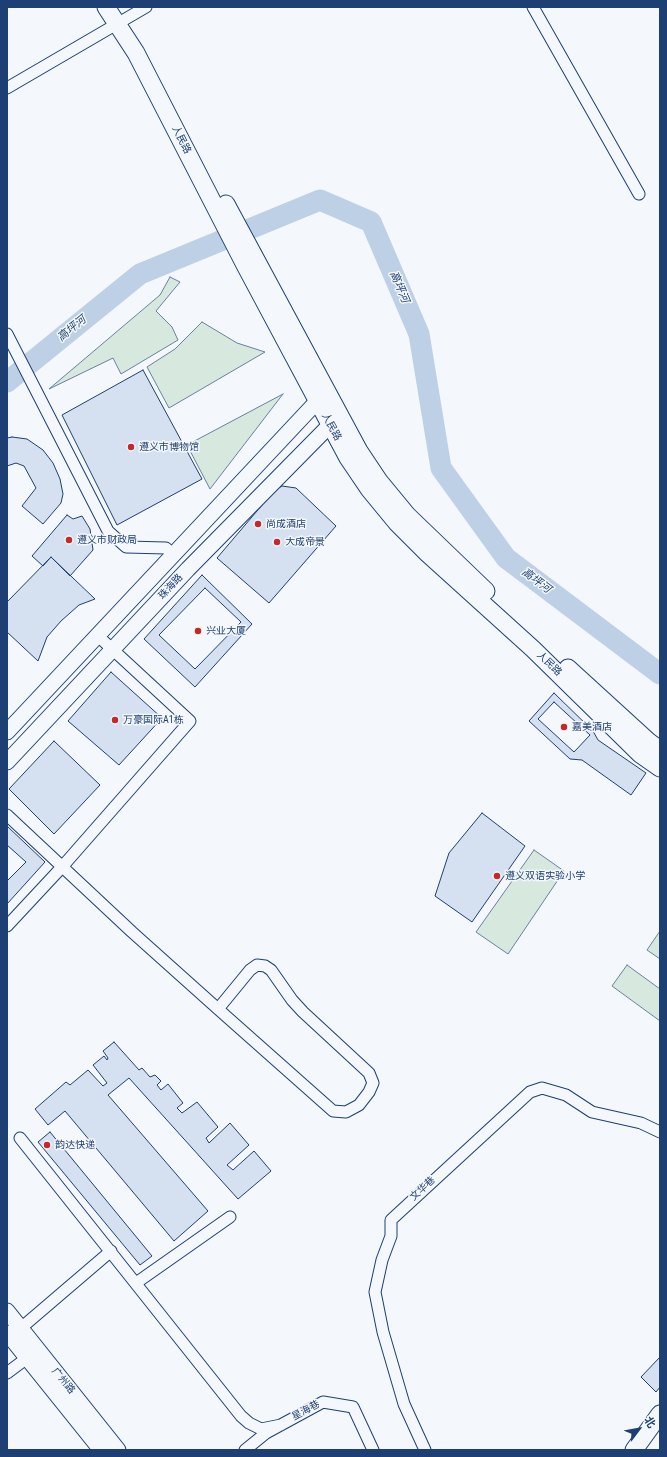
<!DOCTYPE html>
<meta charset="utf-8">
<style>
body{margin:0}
#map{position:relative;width:667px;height:1457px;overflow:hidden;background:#f4f7fb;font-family:"Roboto Condensed","Noto Sans SC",sans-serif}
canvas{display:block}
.frame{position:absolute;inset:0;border:8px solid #1d3f73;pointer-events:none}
.north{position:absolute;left:619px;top:1409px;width:40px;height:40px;-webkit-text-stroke:3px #f4f7fb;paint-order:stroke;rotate:58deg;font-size:11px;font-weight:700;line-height:16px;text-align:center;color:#1d3f73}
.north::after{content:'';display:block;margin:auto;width:14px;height:18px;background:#1d3f73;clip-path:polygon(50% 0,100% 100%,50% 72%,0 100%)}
</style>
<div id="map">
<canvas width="667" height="1457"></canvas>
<div class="frame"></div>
<div class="north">北</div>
</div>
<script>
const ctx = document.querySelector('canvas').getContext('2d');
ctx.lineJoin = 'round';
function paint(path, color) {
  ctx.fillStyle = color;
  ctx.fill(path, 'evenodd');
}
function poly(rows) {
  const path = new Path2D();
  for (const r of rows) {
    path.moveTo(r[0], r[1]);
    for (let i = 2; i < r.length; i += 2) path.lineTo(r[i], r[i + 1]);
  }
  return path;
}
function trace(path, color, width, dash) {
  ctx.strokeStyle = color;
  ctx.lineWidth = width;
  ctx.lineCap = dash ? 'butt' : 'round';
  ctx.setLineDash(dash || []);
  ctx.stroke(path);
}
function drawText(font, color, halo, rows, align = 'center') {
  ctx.font = font + ' "Roboto Condensed","Noto Sans SC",sans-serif';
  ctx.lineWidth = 3;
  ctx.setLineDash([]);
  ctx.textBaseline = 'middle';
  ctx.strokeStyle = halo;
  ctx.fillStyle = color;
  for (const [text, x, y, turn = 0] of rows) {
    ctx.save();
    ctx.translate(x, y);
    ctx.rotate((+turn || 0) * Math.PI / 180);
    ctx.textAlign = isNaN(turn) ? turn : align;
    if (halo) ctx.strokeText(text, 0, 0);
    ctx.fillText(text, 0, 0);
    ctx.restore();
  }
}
const green = poly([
 [170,277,180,282,156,311,172,327,178,340,121,374,113,358,49,389,160,295,170,277],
 [202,322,237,343,265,352,169,408,147,367,175,349,202,322],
 [283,394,210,489,187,445,283,394],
 [534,850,564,871,508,954,476,932,534,850],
 [660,931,660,959,647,950,660,931],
 [627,965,660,989,660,1021,612,986,627,965]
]);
paint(green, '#d7e8df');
trace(green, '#687fa3', 1);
trace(poly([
 [7,382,140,274,320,200,371,222,419,334,441,468,506,558,660,674]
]), '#bed0e5', 21);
const building = poly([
 [143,370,202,479,117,525,62,415,143,370],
 [12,437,27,439,43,450,53,463,60,479,63,494,61,503,43,524,22,506,36,488,24,466,16,463,7,466,7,438,12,437],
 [282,486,296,488,336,526,269,603,217,558,274,491,282,486],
 [67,515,73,519,82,516,90,529,93,550,70,576,51,557,43,566,32,556,67,515],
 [51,557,95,599,79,605,61,621,47,637,38,661,7,632,7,602,51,557],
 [202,575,252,624,195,687,144,639,202,575],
 [205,588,241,622,195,669,159,635,205,588],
 [111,672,162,718,119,765,68,721,111,672],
 [554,693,593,731,598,740,646,773,631,795,582,760,570,759,529,721,554,693],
 [554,702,590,735,574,752,538,719,554,702],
 [54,741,100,785,54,834,9,789,54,741],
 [482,813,525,846,472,922,435,896,449,853,482,813],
 [7,826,45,862,7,904,7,826],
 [7,845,26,862,7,881,7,845],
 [114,1042,139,1070,142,1068,150,1077,155,1075,161,1081,157,1085,161,1090,168,1084,183,1103,177,1108,182,1113,197,1102,218,1127,206,1138,209,1143,230,1123,249,1145,227,1165,233,1170,254,1151,271,1171,238,1199,129,1078,108,1095,208,1211,174,1241,65,1111,48,1125,35,1109,66,1082,70,1085,88,1070,103,1086,107,1083,93,1065,104,1056,107,1060,108,1058,103,1051,114,1042],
 [50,1132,152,1256,140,1265,38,1142,50,1132],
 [660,1357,660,1387,656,1392,641,1377,660,1357]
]);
paint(building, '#d5e0f0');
trace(building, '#1d3f73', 1);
const street = poly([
 [533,7,639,194],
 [7,88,146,7],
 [7,334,108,531,126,547,166,548,173,555],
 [7,815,132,932,218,1009,333,1111,346,1112,359,1105,369,1092,373,1083,369,1073,303,1012,292,1000,271,970,265,966,257,965,250,970,218,1009],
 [7,926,62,867,190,721,98,636],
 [20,1138,241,1416,249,1423,261,1429,281,1425],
 [136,1283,230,1217],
 [21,1328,111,1251],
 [7,1373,27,1358],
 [245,1450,266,1433,323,1402,353,1407,373,1450],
 [425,1450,404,1404,383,1332,375,1292,382,1260,391,1236,391,1220,530,1092,542,1088,566,1095,592,1112,641,1123,660,1132]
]);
const secondary = poly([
 [7,732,325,393],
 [7,762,188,569,330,425,341,419],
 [7,1311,118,1450],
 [7,1333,101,1450]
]);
const primary = poly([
 [106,7,136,53,245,265,348,458,369,489,397,523,428,554,533,649,640,754,660,768],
 [226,204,359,451,379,481,407,515,486,591],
 [568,668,648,741,660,750],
 [634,1450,660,1414]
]);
trace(street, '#1d3f73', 13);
trace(secondary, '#1d3f73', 17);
trace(primary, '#1d3f73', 19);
trace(street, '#f4f7fb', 11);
trace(secondary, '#f4f7fb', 15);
trace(primary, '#f4f7fb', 17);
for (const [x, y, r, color] of [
 [131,447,4,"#c62828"],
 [258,524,4,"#c62828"],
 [69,540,4,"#c62828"],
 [277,542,4,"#c62828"],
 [198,631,4,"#c62828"],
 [115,720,4,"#c62828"],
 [564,727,4,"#c62828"],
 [497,876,4,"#c62828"],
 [47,1145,4,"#c62828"]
]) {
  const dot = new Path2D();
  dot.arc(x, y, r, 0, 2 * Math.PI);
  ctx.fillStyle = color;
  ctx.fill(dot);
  trace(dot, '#f4f7fb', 1.5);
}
drawText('10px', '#1d3f73', '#f4f7fb', [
 ["人民路",181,140,63],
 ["人民路",331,427,62],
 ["珠海路",171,587,-47],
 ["人民路",549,664,44],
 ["文华巷",423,1189,-43],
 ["广州路",63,1381,51],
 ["星海巷",306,1411,-28]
]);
drawText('10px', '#1d3f73', '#f4f7fb', [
 ["遵义市博物馆",139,447],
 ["尚成酒店",266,524],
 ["遵义市财政局",77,540],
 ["大成帝景",285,542],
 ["兴业大厦",206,631],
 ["万豪国际A1栋",123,720],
 ["嘉美酒店",572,727],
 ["遵义双语实验小学",505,876],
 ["韵达快递",55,1145]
], 'left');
drawText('italic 11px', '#1d3f73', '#f4f7fb', [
 ["高坪河",399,287,67],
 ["高坪河",72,329,-39],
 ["高坪河",536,581,37]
]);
</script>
